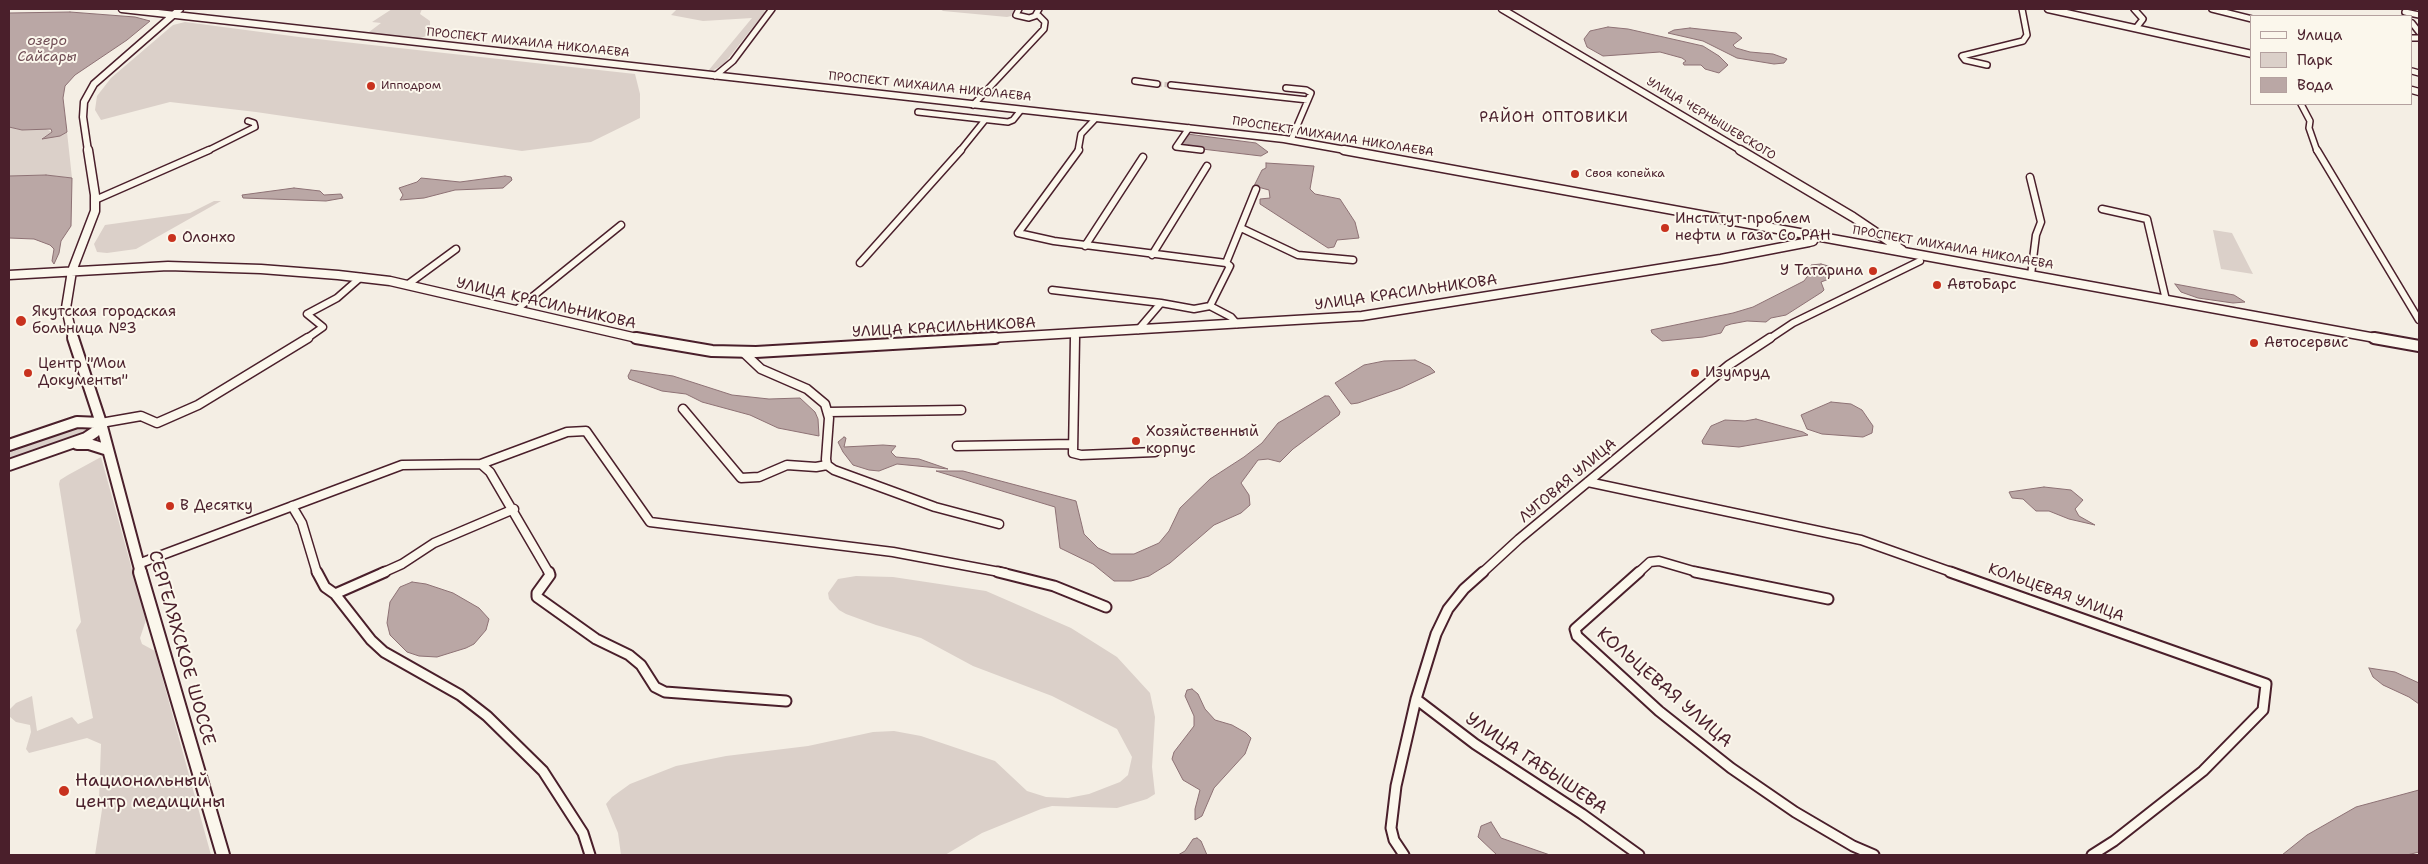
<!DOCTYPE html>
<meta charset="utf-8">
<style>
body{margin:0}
#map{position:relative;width:2428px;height:864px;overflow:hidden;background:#f4eee4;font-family:"Shantell Sans",sans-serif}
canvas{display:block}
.frame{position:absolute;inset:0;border:10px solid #4a1f2b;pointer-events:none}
.legend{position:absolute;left:2250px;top:15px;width:162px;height:90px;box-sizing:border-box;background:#fbf7ec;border:1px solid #b4a19f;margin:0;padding:6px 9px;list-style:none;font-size:15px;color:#4a1f2b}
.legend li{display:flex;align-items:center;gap:10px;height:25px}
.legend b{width:25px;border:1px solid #b4a19f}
</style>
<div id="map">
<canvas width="2428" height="864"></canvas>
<div class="frame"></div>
<ul class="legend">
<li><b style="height:6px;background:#fbf7ec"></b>Улица</li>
<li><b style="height:14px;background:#dbd0c9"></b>Парк</li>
<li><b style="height:14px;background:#baa7a5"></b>Вода</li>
</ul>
</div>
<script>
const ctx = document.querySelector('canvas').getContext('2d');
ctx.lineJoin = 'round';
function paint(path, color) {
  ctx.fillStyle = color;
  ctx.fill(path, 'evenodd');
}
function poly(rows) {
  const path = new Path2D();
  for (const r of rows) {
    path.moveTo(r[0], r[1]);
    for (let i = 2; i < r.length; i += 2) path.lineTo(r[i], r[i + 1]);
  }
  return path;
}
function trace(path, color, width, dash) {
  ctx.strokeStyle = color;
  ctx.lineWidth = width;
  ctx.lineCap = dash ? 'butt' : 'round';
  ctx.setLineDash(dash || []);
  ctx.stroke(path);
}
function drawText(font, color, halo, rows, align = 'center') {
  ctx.font = font + ' "Shantell Sans",sans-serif';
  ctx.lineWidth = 4;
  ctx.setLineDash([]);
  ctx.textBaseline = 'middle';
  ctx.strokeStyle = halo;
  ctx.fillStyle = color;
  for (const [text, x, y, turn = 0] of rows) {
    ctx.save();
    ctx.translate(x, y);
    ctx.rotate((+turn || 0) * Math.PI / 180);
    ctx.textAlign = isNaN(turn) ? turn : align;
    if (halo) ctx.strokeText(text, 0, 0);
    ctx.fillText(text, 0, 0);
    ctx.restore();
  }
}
paint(poly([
 [392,9,422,9,420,14,430,21,430,26,440,27,433,33,419,39,373,34,369,32,381,23,372,22],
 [677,9,765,9,764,13,724,64,710,72,708,71,752,18,703,21,671,15],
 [940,9,1014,9,1011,16,1007,17,943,11],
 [185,22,299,37,635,74,640,94,640,118,591,142,522,151,256,112,170,102,101,120,95,110,97,96,111,78,173,25],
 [9,127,22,130,44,128,52,132,42,138,60,136,67,132,72,178,46,175,9,176],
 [214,201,221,201,136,249,107,253,97,252,94,244,105,225,190,213],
 [2213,230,2232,233,2253,274,2221,269],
 [76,427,89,429,88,433,9,461,9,450],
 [101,457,146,620,140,638,142,644,155,651,211,855,95,855,103,803,99,800,101,744,87,738,29,753,26,749,31,732,30,725,16,722,9,716,9,710,16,703,32,696,37,731,72,717,78,724,93,718,76,630,81,622,59,484,60,480,68,475],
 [856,576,893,577,986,591,1071,628,1117,657,1150,693,1155,717,1152,767,1155,794,1147,799,1117,808,1052,806,1041,809,982,833,945,855,621,855,618,833,606,804,612,797,630,784,676,766,726,756,808,746,873,732,894,731,921,736,995,761,1027,791,1046,797,1068,798,1089,794,1120,782,1128,775,1132,757,1117,729,1052,696,973,666,921,638,876,625,846,614,839,610,829,599,828,593,838,579]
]), '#dbd0c9');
const water = poly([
 [70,12,135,17,150,21,127,40,75,75,65,86,63,98,67,132,60,136,42,139,52,132,51,129,22,130,9,127,9,13,70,12],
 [1608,27,1628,29,1703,46,1719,56,1728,65,1719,73,1705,69,1701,65,1684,65,1683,63,1686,61,1682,58,1660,52,1603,56,1587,47,1584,39,1590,31,1608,27],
 [1690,28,1736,33,1742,38,1733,45,1736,48,1750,52,1773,54,1787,59,1784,63,1774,64,1737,58,1703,41,1668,33,1674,30,1690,28],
 [1187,134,1256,143,1268,152,1261,156,1185,147,1181,141,1187,134],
 [1266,163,1314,166,1310,189,1315,194,1340,199,1355,222,1359,238,1337,240,1334,247,1328,248,1260,204,1260,199,1270,198,1269,190,1254,186,1262,170,1266,168,1266,163],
 [46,175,72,178,71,226,61,241,59,253,54,264,52,261,54,249,50,245,34,239,9,238,9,176,46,175],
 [505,176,511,177,512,180,503,188,455,190,424,198,400,200,403,195,399,188,417,182,421,178,460,182,505,176],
 [294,188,320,191,324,195,341,194,343,198,326,201,243,198,242,195,294,188],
 [1821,264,1832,267,1838,273,1827,275,1829,279,1821,282,1824,290,1822,292,1786,315,1771,318,1766,322,1747,321,1731,324,1725,326,1721,333,1703,337,1662,341,1652,333,1651,330,1733,313,1753,307,1804,281,1810,273,1811,265,1821,264],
 [2175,284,2234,295,2245,302,2233,303,2198,298,2181,292,2175,284],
 [1415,360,1430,367,1435,372,1401,388,1358,403,1351,404,1335,383,1364,365,1384,361,1415,360],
 [631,370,673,376,732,395,769,399,800,398,815,412,818,419,819,436,778,428,750,415,702,402,686,394,662,391,629,379,628,376,631,370],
 [1325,396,1329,396,1340,412,1339,415,1293,449,1280,462,1268,459,1258,460,1241,483,1249,495,1250,505,1241,513,1214,525,1170,563,1149,576,1131,581,1114,581,1093,564,1060,548,1055,507,936,471,963,471,1076,501,1084,534,1098,548,1111,554,1134,554,1159,543,1169,531,1180,508,1210,479,1244,457,1262,443,1278,423,1325,396],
 [1831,402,1851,404,1862,410,1873,426,1872,433,1863,437,1822,434,1807,429,1801,415,1831,402],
 [1756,419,1803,432,1808,435,1739,447,1703,444,1702,441,1711,426,1725,420,1745,421,1756,419],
 [844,437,846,438,844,447,883,445,896,446,891,452,896,457,919,459,948,469,897,464,879,471,869,470,853,465,843,452,838,442,844,437],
 [2044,487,2071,490,2083,500,2075,509,2079,516,2095,525,2069,519,2049,511,2036,511,2023,499,2012,498,2009,492,2044,487],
 [412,582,426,584,453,593,479,608,489,619,486,630,474,644,466,648,437,657,419,656,407,652,390,635,387,623,390,602,400,587,412,582],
 [2369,668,2395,672,2419,683,2419,704,2409,697,2383,685,2373,677,2369,668],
 [1192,689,1198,694,1205,709,1215,720,1232,725,1246,733,1251,738,1245,754,1214,788,1202,816,1195,820,1195,809,1200,790,1183,780,1172,759,1174,752,1194,726,1194,716,1185,696,1187,690,1192,689],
 [2419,790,2419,852,2407,855,2282,855,2307,835,2356,807,2419,790],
 [1491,822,1501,838,1550,855,1497,855,1478,837,1481,826,1491,822],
 [1197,838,1201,841,1207,855,1178,855,1185,851,1193,839,1197,838]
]);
paint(water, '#baa7a5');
trace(water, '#8d7174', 1);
trace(poly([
 [1157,84,1171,85]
]), '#d2c5bf', 5, [5, 2.5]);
const minorFar3 = poly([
 [1019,9,1016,15,1029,18,1035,16,1039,9],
 [2134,9,2143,19,2136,28],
 [2212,9,2252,19],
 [2405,12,2419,15],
 [2412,23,2419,32],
 [2412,38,2419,38],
 [1987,65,1965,60,1962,56,2023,41,2027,35,2022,9],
 [2412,71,2419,73],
 [715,76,733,61,772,9],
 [1135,81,1157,84],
 [1171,85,1308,100],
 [1286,88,1306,90,1311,93,1291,140],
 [2301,104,2310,121,2309,128,2317,151],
 [973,105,1044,29,1045,22,1037,14],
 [918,112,1008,122,1013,120,1021,110],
 [1189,128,1176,147,1201,150],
 [207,151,255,127,254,123,248,121],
 [960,151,985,120],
 [1078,151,1081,134,1096,118]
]);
const minorFar2 = poly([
 [1079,150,1018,233,1054,241,1226,263,1230,266,1210,306,1194,309,1161,303,1138,330],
 [2317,150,2419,320],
 [2030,177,2041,222,2036,235,2031,275],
 [95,200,209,150],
 [2102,209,2147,219,2166,300],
 [1241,228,1298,255,1353,260],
 [1085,246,1143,157],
 [1152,255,1207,166],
 [860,263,961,150],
 [1226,263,1256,189],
 [407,285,456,249],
 [1052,290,1161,303],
 [1210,306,1231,317,1237,324],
 [516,310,621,225],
 [306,339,323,327,307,314,337,298,361,277],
 [1075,339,1075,334],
 [1769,339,1793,323,1920,261]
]);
const minorFar1 = poly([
 [1075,338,1073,453,1081,455,1155,452],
 [743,352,761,369,807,389,825,404,829,418,826,459,827,465,834,470,935,507,999,524],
 [683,409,741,478,759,477,787,465,816,467,827,465],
 [829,412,961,410],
 [101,423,141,416,157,423,198,405,308,338],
 [957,446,1073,444],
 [481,464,567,432,586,431,650,522,893,552,1005,573],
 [1588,482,1861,540,1954,573],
 [292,506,302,523,317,573],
 [138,564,402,465,481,464,490,472,549,573],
 [382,573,402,564,434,543,514,509],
 [1482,573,1519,539,1729,365,1770,338],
 [1638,573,1650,562,1659,561,1700,573]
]);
const minor = poly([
 [317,572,325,587,335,594,371,640,384,652,460,695,487,716,543,771,583,833,590,855],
 [549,572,550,575,537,593,537,597,596,639,629,655,641,665,655,687,665,692,786,701],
 [998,572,1054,586,1106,607],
 [1639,572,1575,629,1577,636,1659,711,1731,768,1795,812,1853,846,1874,855],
 [1695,572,1828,599],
 [1950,572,2266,684,2263,710,2203,771,2114,841,2092,855],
 [335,594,385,572],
 [1416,699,1475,744,1582,814,1639,855],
 [1404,855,1394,840,1391,828,1396,786,1416,699,1436,634,1448,609,1464,589,1483,572]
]);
const majorFar3 = poly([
 [122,9,1284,139,1351,151],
 [1502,9,1742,151],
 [2048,9,2252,54],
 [2412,90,2419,92],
 [88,151,83,117,84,102,94,84,180,9]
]);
const majorFar2 = poly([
 [1344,150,2381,339],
 [1740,150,1853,217,1902,250],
 [9,275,168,266,261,269,338,275,390,281,641,339],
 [73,339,66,308,72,271,95,211,95,195,88,150],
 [974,339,1362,316,1721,259,1809,242,1813,241,1815,236]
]);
const majorFar1 = poly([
 [73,338,101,423,141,573],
 [636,338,712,351,756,352,995,338],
 [2374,338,2419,346],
 [77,444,89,444,108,450],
 [9,445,77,422,101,423],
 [9,465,86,438,95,432,101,423]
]);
const major = poly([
 [140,572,223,855]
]);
trace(minorFar3, '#4a1f2b', 8);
trace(minorFar2, '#4a1f2b', 9);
trace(minorFar1, '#4a1f2b', 11);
trace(minor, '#4a1f2b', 13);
trace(majorFar3, '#4a1f2b', 9);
trace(majorFar2, '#4a1f2b', 11);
trace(majorFar1, '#4a1f2b', 14);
trace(major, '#4a1f2b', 16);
trace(minorFar3, '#fbf7ec', 5);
trace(minorFar2, '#fbf7ec', 6);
trace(minorFar1, '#fbf7ec', 8);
trace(minor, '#fbf7ec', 9);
trace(majorFar3, '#fbf7ec', 6);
trace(majorFar2, '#fbf7ec', 8);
trace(majorFar1, '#fbf7ec', 10);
trace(major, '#fbf7ec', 12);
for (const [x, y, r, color] of [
 [371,86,5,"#c8321e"],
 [1575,174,5,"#c8321e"],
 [1665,228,5,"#c8321e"],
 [172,238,5,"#c8321e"],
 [1873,271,5,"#c8321e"],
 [1937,285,5,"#c8321e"],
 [21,321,6,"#c8321e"],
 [2254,343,5,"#c8321e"],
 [28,373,5,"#c8321e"],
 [1695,373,5,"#c8321e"],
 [1136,441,5,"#c8321e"],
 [170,506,5,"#c8321e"],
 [64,791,6,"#c8321e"]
]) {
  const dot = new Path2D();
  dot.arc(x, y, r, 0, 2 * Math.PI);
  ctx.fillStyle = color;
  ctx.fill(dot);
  trace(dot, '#fbf7ec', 2);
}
drawText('12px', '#4a1f2b', '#fbf7ec', [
 ["ПРОСПЕКТ МИХАИЛА НИКОЛАЕВА",528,43,6],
 ["ПРОСПЕКТ МИХАИЛА НИКОЛАЕВА",930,87,6],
 ["УЛИЦА ЧЕРНЫШЕВСКОГО",1711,119,31],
 ["ПРОСПЕКТ МИХАИЛА НИКОЛАЕВА",1333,137,9],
 ["ПРОСПЕКТ МИХАИЛА НИКОЛАЕВА",1953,248,10]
]);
drawText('12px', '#4a1f2b', '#fbf7ec', [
 ["Ипподром",381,86],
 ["Своя копейка",1585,174]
], 'left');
drawText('italic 14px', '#714f56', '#fbf7ec', [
 ["озеро",47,41],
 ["Сайсары",47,57]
]);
ctx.letterSpacing = '1px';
drawText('15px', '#4a1f2b', '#fbf7ec', [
 ["РАЙОН ОПТОВИКИ",1554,118]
]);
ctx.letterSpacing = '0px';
drawText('15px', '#4a1f2b', '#fbf7ec', [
 ["Институт проблем",1675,219],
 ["нефти и газа Со РАН",1675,236],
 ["Олонхо",182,238],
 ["У Татарина",1863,271,"right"],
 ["АвтоБарс",1947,285],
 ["Якутская городская",32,312],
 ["больница №3",32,329],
 ["Автосервис",2264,343],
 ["Центр \"Мои",38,364],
 ["Документы\"",38,381],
 ["Изумруд",1705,373],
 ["Хозяйственный",1146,432],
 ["корпус",1146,449],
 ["В Десятку",180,506]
], 'left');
drawText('15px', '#4a1f2b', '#fbf7ec', [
 ["УЛИЦА КРАСИЛЬНИКОВА",1406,293,-8],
 ["УЛИЦА КРАСИЛЬНИКОВА",546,304,13],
 ["УЛИЦА КРАСИЛЬНИКОВА",944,328,-3],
 ["ЛУГОВАЯ УЛИЦА",1568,481,-40],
 ["КОЛЬЦЕВАЯ УЛИЦА",2056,593,20]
]);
drawText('18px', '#4a1f2b', '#fbf7ec', [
 ["СЕРГЕЛЯХСКОЕ ШОССЕ",181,648,74],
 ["КОЛЬЦЕВАЯ УЛИЦА",1664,688,41],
 ["УЛИЦА ГАБЫШЕВА",1536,764,34]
]);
drawText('18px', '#4a1f2b', '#fbf7ec', [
 ["Национальный",75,781],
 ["центр медицины",75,802]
], 'left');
</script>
